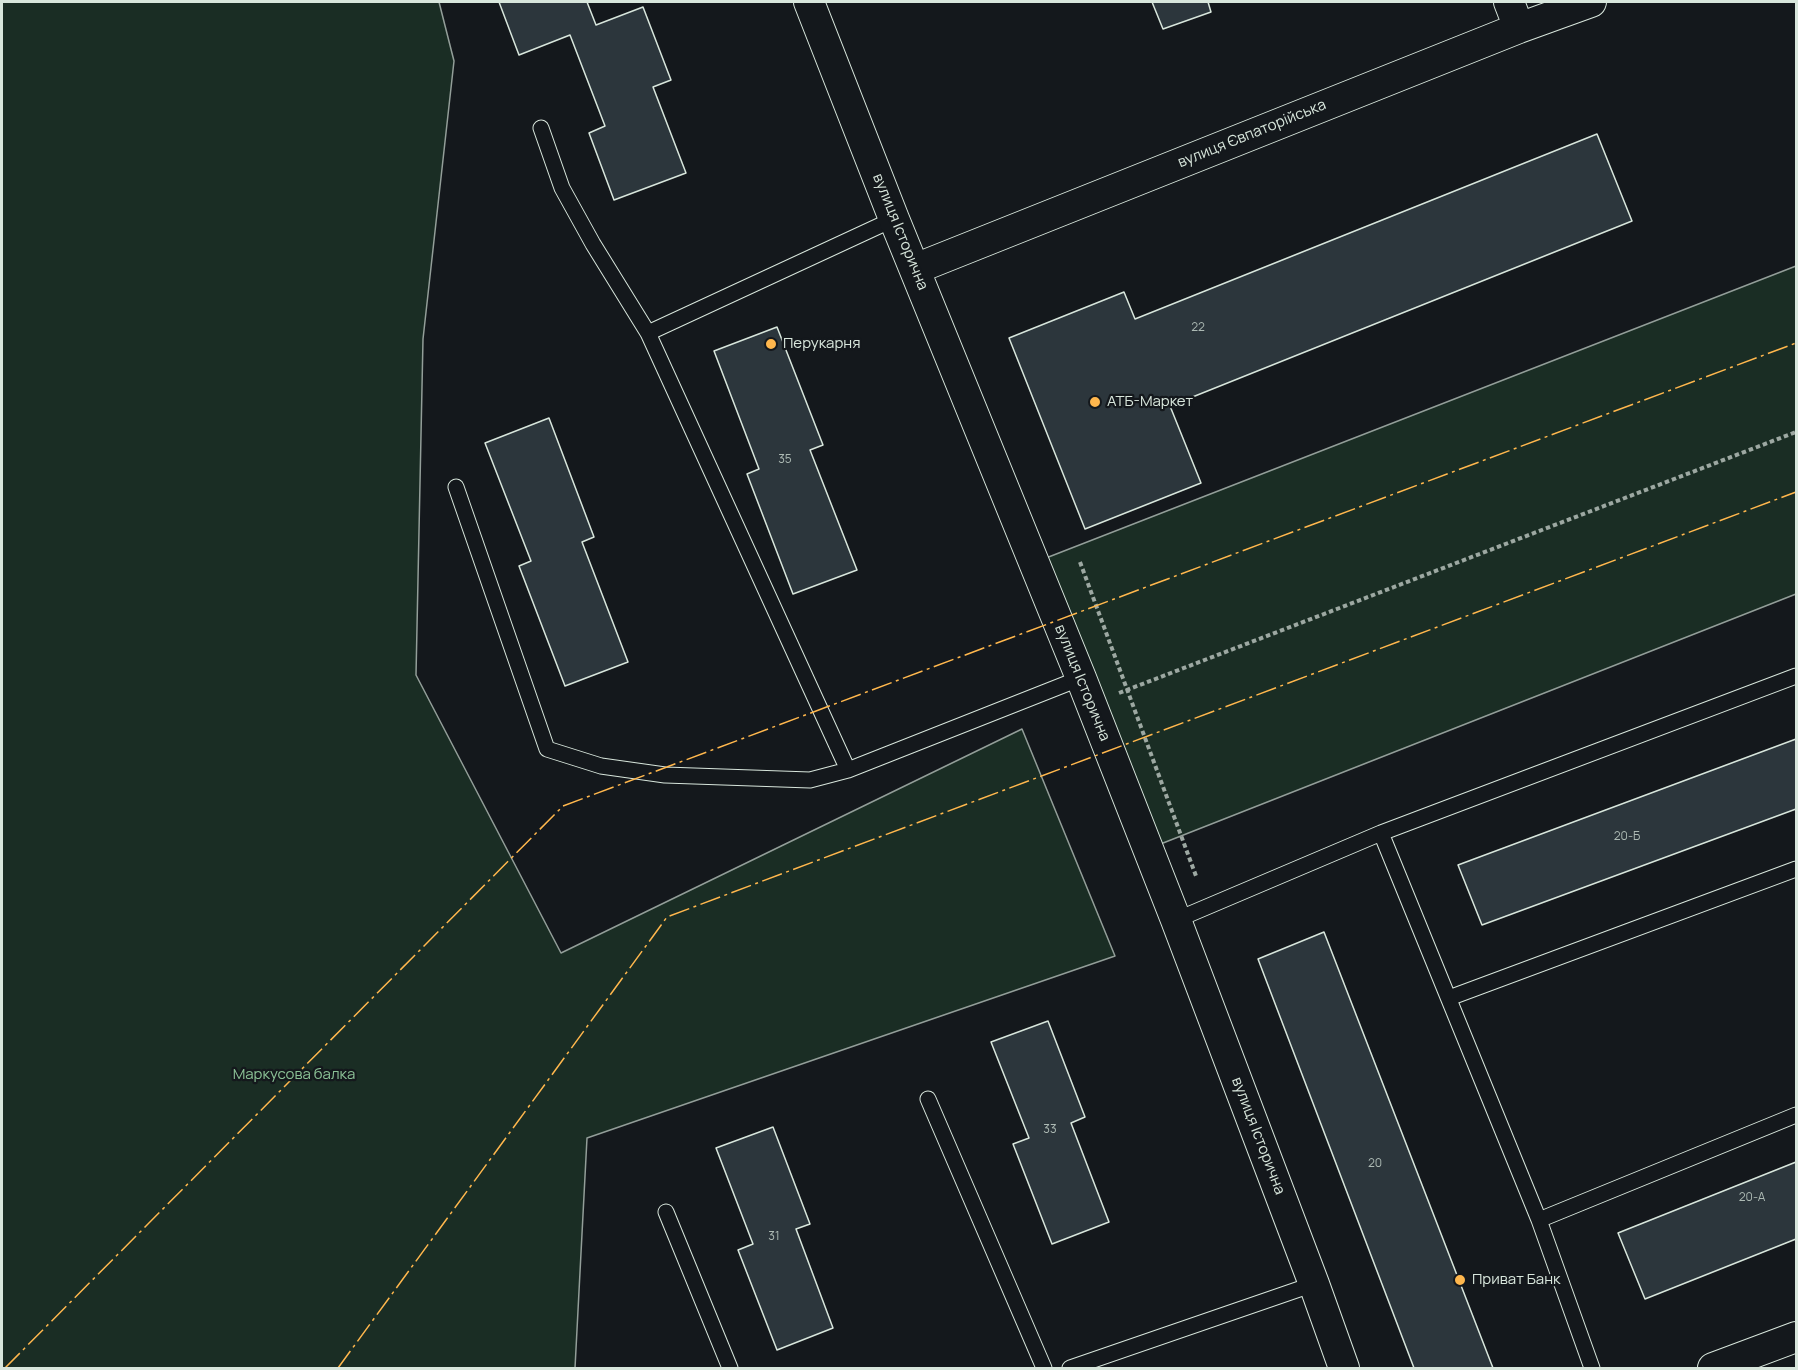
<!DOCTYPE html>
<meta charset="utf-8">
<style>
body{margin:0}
#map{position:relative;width:1798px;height:1370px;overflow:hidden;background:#14181c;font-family:Manrope,sans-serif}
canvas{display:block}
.frame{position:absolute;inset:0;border:3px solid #d8e6dc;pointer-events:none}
</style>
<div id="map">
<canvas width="1798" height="1370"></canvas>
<div class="frame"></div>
</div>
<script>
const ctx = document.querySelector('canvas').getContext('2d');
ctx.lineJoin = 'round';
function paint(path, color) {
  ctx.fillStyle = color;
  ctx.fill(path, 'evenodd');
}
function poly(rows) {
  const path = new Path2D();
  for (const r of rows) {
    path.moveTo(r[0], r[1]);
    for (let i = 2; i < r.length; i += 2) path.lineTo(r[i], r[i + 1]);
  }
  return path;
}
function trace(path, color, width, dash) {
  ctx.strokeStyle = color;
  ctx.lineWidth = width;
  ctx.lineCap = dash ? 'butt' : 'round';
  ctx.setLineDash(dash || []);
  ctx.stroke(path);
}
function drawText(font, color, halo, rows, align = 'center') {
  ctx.font = font + ' Manrope,sans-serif';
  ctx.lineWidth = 4.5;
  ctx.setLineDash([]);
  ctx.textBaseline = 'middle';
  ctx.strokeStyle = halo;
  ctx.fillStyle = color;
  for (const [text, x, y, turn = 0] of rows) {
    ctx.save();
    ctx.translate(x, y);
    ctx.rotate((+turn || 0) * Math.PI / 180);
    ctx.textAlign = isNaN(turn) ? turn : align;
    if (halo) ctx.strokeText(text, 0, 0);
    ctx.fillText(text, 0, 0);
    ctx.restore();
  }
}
const green = poly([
 [2,2,439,2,454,61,423,339,416,675,561,953,1022,729,1115,956,587,1138,575,1368,2,1368,2,2],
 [1796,266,1796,594,1158,845,1046,558,1796,266]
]);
paint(green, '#1a2d24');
trace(green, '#939e99', 1.5);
const building = poly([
 [499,2,587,2,596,25,643,7,671,80,653,87,686,173,614,200,589,133,605,126,570,35,519,55,499,2],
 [1152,2,1208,2,1211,12,1163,29,1152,2],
 [1597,134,1632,221,1170,406,1201,483,1085,529,1009,338,1124,292,1135,319,1597,134],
 [777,327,823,445,810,450,857,570,793,594,747,474,759,469,714,351,777,327],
 [549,418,594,537,582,542,628,662,565,686,519,566,531,561,485,443,549,418],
 [1796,739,1796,809,1482,925,1458,865,1796,739],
 [1324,932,1493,1368,1414,1368,1258,959,1324,932],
 [1048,1021,1085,1117,1071,1123,1109,1222,1052,1244,1013,1144,1029,1138,991,1042,1048,1021],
 [773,1127,810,1224,796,1229,833,1328,777,1350,738,1250,753,1244,716,1148,773,1127],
 [1796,1162,1796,1239,1645,1299,1618,1233,1796,1162]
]);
paint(building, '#2c363c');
trace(building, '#d8e6dc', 1.5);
const service = poly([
 [541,128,562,188,593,244,648,333,848,770],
 [648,333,894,219],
 [456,487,547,749,601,766,665,775,810,780,848,770,1081,678],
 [1381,833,1539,1220,1592,1368],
 [1176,920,1381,833,1796,676],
 [1449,998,1796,869],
 [928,1099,1044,1368],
 [666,1212,730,1368],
 [1539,1220,1796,1115],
 [1070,1368,1314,1284]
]);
const minor = poly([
 [809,2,894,219,1081,678,1176,920,1314,1284,1344,1368],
 [1509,2,1519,28],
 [915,269,1519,28,1591,2],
 [1713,1368,1796,1337]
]);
trace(service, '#d8e6dc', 17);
trace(minor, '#d8e6dc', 32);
trace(poly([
 [1080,562,1196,876],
 [1119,693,1796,432]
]), '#9da8a2', 4, [4.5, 3]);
trace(service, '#14181c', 15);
trace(minor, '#14181c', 30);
trace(poly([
 [5,1368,563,806,1796,343],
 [338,1368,667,917,1796,492]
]), '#ffb74d', 1.5, [21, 4.5, 3, 4.5]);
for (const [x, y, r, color] of [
 [771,344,6,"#ffb74d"],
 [1095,402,6,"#ffb74d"],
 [1460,1280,6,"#ffb74d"]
]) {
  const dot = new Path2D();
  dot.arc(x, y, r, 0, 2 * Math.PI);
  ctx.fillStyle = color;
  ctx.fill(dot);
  trace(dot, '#14181c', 2);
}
drawText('12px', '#adbab4', null, [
 ["22",1198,328],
 ["35",785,460],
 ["20-Б",1627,837],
 ["33",1050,1130],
 ["20",1375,1164],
 ["20-А",1752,1198],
 ["31",774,1237]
]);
drawText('15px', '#d8e6dc', '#14181c', [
 ["вулиця Євпаторійська",1252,134,-22],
 ["вулиця Історична",900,232,68],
 ["вулиця Історична",1082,683,68],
 ["вулиця Історична",1258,1136,69]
]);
drawText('15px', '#d8e6dc', '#14181c', [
 ["Перукарня",783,344],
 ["АТБ-Маркет",1107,402],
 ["Приват Банк",1472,1280]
], 'left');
drawText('15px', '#8ac095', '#14181c', [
 ["Маркусова балка",294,1075]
]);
</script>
